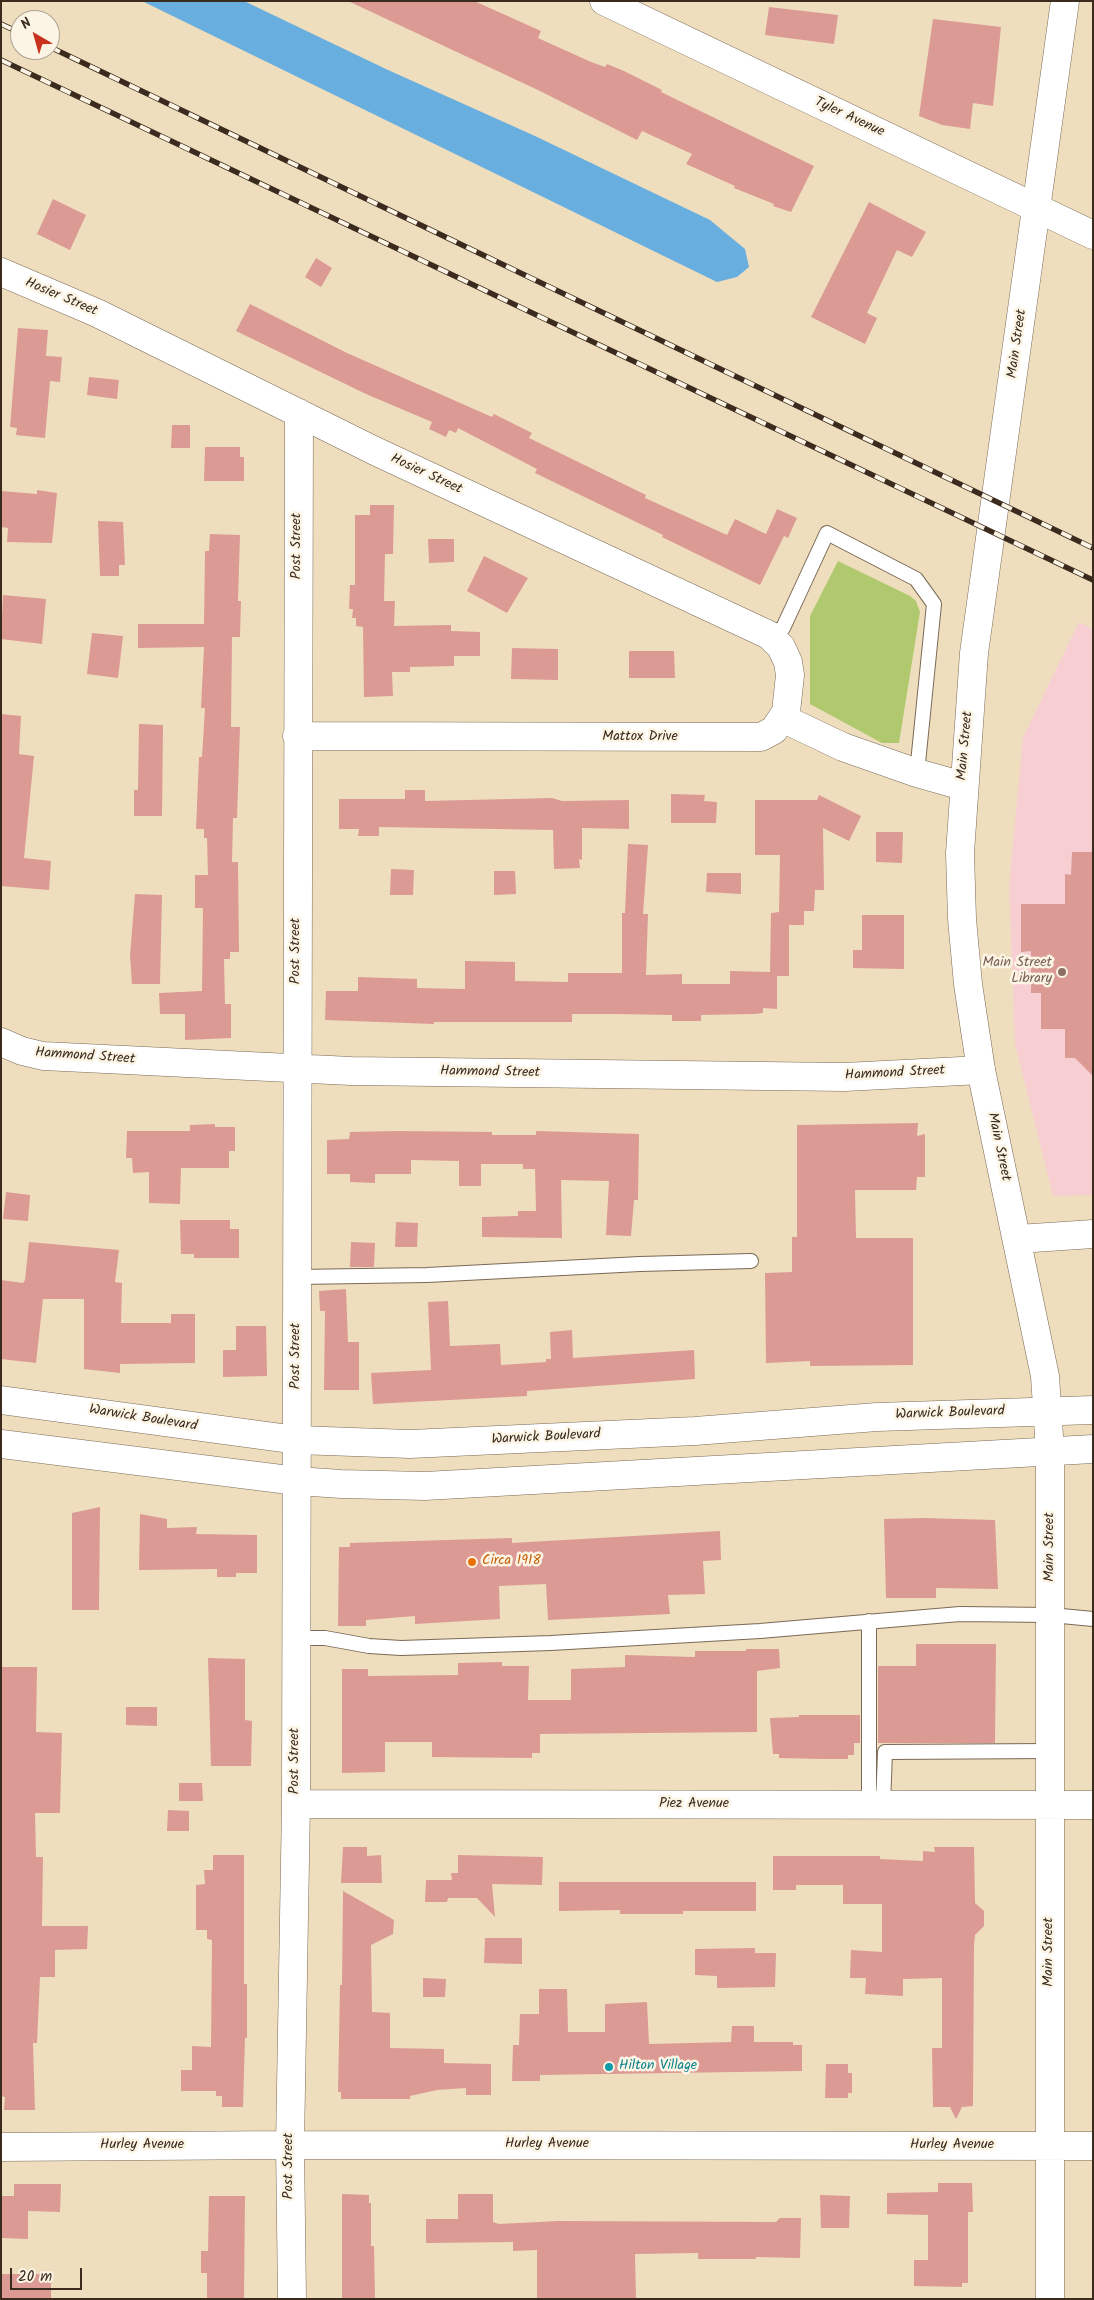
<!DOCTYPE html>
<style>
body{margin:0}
#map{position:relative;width:1094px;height:2300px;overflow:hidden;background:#efdebd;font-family:Kalam,sans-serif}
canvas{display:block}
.frame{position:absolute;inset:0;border:2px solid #3b2a1e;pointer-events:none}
.north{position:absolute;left:10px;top:10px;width:50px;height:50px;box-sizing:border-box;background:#fcf5e5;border:1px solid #afa495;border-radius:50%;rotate:322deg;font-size:14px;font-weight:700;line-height:20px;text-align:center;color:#3b2a1e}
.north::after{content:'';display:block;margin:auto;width:18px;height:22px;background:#c8321e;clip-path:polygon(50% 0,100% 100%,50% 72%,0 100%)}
.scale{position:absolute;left:10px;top:2268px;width:72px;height:22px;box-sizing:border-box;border:2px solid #3b2a1e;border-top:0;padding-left:6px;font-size:15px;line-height:18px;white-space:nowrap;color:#3b2a1e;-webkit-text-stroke:4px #fcf5e5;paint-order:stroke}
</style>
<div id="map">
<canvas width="1094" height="2300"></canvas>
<div class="frame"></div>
<div class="north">N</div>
<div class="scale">20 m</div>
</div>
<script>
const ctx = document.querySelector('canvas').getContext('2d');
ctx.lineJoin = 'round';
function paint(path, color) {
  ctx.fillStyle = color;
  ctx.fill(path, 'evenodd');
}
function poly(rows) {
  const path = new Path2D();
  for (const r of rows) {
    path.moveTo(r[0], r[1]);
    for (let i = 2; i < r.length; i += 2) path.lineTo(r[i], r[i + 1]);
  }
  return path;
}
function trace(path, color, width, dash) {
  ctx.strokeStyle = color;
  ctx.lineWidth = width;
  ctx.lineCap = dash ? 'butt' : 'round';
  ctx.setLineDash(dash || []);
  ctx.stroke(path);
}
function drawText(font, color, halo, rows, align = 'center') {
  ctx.font = font + ' Kalam,sans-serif';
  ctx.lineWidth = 5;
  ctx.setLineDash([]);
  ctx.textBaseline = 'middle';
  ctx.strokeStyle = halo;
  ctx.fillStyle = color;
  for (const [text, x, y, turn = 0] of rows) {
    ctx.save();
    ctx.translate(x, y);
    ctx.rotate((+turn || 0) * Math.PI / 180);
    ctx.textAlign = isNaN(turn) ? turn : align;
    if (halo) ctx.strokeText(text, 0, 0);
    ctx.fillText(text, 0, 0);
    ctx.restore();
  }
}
paint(poly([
 [1079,622,1093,629,1093,1195,1053,1196,1015,1044,1009,885,1023,737]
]), '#f7cfd3');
paint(poly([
 [838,561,910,596,916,601,920,612,899,743,882,743,810,704,810,616]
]), '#b1c96e');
paint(poly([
 [142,1,244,1,388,70,535,136,710,220,745,249,749,267,737,277,717,282]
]), '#68aede');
paint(poly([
 [348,1,474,1,541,31,538,38,591,62,605,67,607,64,624,71,662,90,661,92,814,166,791,212,773,206,774,204,734,188,735,186,686,164,692,154,642,131,637,140,540,91],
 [769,7,838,15,834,44,765,35],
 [933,19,1001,27,993,106,973,103,970,129,942,125,919,116],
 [53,199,86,215,70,250,37,234],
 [869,202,926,232,912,257,897,250,867,313,877,318,865,344,811,317],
 [316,258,332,268,321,287,305,277],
 [250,304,347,353,492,417,494,414,532,433,529,438,646,495,645,498,727,535,735,519,766,534,777,509,797,518,788,538,784,536,760,585,662,537,663,535,535,473,537,469,458,428,456,433,449,430,446,437,429,429,432,422,366,394,236,331],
 [18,328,48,330,46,356,62,357,60,382,50,381,45,438,16,435,17,428,10,427],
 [89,377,119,380,117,399,87,395],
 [172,425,190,425,190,448,171,448],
 [205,447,240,447,240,457,244,457,244,481,204,481],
 [37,490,57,493,52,543,7,542,8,528,1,527,1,491,37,494],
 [370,505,394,505,393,554,385,554,384,601,395,601,394,626,451,625,451,631,480,632,480,656,454,656,454,666,410,667,410,672,392,672,393,696,364,697,363,627,356,626,356,618,352,618,353,609,349,609,350,585,355,585,355,515,370,515],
 [98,521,123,522,125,565,119,565,119,576,100,576],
 [210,534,240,535,238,601,241,601,240,637,232,637,231,727,240,727,237,818,233,818,232,862,238,862,239,952,230,952,230,959,224,959,225,1004,231,1004,231,1038,185,1040,185,1014,160,1014,159,993,202,991,203,908,195,908,195,875,208,875,207,838,204,838,204,829,196,829,199,757,202,757,205,708,201,708,204,647,138,648,138,624,204,624,205,551,209,551],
 [428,539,454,539,454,562,429,563],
 [484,556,528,578,507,613,467,591],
 [3,595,46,599,42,644,1,639],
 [92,633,123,636,118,678,87,674],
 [512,648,558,649,558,680,511,679],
 [629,651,674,651,675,678,629,678],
 [1,714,21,716,19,754,34,756,24,858,51,861,49,890,1,886],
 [139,724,163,725,162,816,134,816,134,790,138,790],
 [405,790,425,790,425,801,552,798,562,801,629,800,629,829,582,828,582,860,579,859,580,868,554,869,553,830,379,827,379,836,358,836,359,829,339,829,339,799,405,799],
 [671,794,705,795,704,801,717,802,716,823,671,823],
 [819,795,861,816,849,841,823,828,824,890,815,890,814,911,804,911,804,925,789,925,789,976,777,976,777,1009,763,1008,763,1013,754,1014,701,1015,701,1021,672,1021,672,1015,614,1014,572,1014,572,1022,434,1022,434,1024,325,1020,326,991,358,991,358,977,417,979,417,988,465,989,465,961,515,962,515,981,568,982,568,973,622,973,622,913,625,913,628,844,648,845,643,914,648,914,646,975,682,974,682,984,730,984,730,971,770,972,771,913,779,912,780,855,755,855,755,800,817,800],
 [876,832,903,832,902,863,876,862],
 [1072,852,1093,852,1093,1076,1075,1058,1065,1058,1065,1029,1041,1029,1041,993,1031,993,1031,951,1021,952,1021,904,1065,904,1065,874,1071,875],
 [391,869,414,870,413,895,390,895],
 [494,871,515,871,516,894,494,895],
 [707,873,741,873,741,894,706,892],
 [135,894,162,895,160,984,132,984,130,956],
 [862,915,904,915,904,969,853,968,853,950,862,950],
 [918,1123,917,1136,925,1134,925,1177,917,1177,916,1190,855,1190,856,1238,913,1238,913,1365,810,1366,810,1361,766,1363,765,1273,792,1272,792,1237,797,1237,797,1125],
 [215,1124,215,1127,235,1127,235,1151,229,1151,229,1168,181,1168,180,1204,149,1203,149,1172,133,1173,132,1158,126,1158,127,1131,190,1131,190,1125],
 [396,1131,492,1132,492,1135,536,1135,536,1131,639,1134,638,1200,634,1200,631,1236,606,1235,609,1181,561,1180,562,1238,482,1237,482,1217,518,1216,518,1211,536,1211,535,1169,523,1169,523,1164,481,1164,481,1186,459,1186,459,1161,411,1160,411,1174,375,1174,375,1183,350,1182,350,1174,327,1174,327,1140,349,1139,350,1132],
 [6,1192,30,1195,28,1221,3,1219],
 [180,1220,230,1220,230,1229,239,1229,239,1258,194,1258,194,1254,181,1254],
 [396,1222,418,1223,417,1247,395,1247],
 [29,1242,119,1250,115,1282,122,1283,121,1323,171,1323,171,1314,195,1314,195,1363,120,1364,120,1373,84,1369,84,1299,43,1299,36,1363,1,1359,1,1280,23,1283,25,1280],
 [351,1242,375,1243,374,1267,350,1267],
 [346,1289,348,1342,359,1342,359,1390,324,1390,325,1311,320,1311,319,1291],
 [448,1301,450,1346,500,1344,501,1365,546,1362,546,1359,551,1359,550,1332,572,1330,573,1358,694,1350,695,1379,527,1391,527,1396,373,1404,371,1373,431,1370,428,1302],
 [236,1326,266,1326,267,1376,223,1377,223,1350,236,1350],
 [100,1507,99,1610,72,1610,72,1513],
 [140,1514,167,1519,167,1528,197,1527,196,1534,257,1535,257,1573,236,1573,236,1577,217,1577,217,1569,139,1570],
 [924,1518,995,1520,998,1589,936,1588,936,1598,886,1598,884,1519],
 [720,1531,721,1560,703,1561,705,1594,668,1595,670,1614,548,1620,546,1584,499,1586,500,1619,415,1624,415,1616,366,1620,366,1626,338,1626,339,1547,350,1547,350,1543,512,1538,512,1543],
 [916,1644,996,1644,995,1743,878,1743,878,1666,916,1666],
 [746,1649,779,1649,780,1668,757,1671,757,1732,540,1734,540,1753,532,1753,532,1758,432,1757,432,1742,385,1742,385,1772,342,1773,342,1669,368,1669,368,1676,458,1675,458,1663,502,1662,502,1666,529,1666,528,1700,571,1700,571,1669,625,1667,625,1655,695,1657,695,1651,746,1651],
 [208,1658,245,1659,245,1720,252,1721,251,1766,211,1766],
 [1,1667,37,1667,36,1732,62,1733,60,1813,35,1813,36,1857,43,1857,42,1926,88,1926,87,1949,55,1950,55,1977,40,1977,37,2043,33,2043,35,2110,4,2110,5,2097,1,2096],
 [126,1707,157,1707,157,1726,126,1725],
 [799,1715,860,1715,860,1743,854,1743,854,1755,848,1755,848,1759,824,1759,779,1758,779,1754,773,1754,770,1718,799,1717],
 [179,1783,202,1783,203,1801,179,1801],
 [168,1810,189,1811,189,1831,167,1831],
 [343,1847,367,1847,367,1856,381,1855,382,1883,341,1883],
 [934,1847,974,1847,975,1903,984,1911,984,1926,975,1935,974,1945,973,2106,962,2107,956,2119,950,2107,933,2107,932,2048,942,2048,942,1978,903,1979,903,1996,865,1994,866,1978,850,1978,851,1950,882,1952,882,1904,843,1904,843,1885,796,1885,796,1890,773,1890,773,1856,880,1856,880,1859,923,1861,923,1851,935,1852],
 [213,1855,244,1855,244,1984,247,1984,247,2038,245,2038,243,2107,222,2107,222,2096,216,2096,216,2091,181,2091,181,2070,192,2070,192,2046,211,2047,212,1940,207,1939,207,1930,196,1930,196,1885,205,1884,204,1870,213,1870],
 [458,1855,543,1857,542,1885,492,1884,495,1917,477,1898,448,1898,447,1902,425,1902,426,1880,452,1880,451,1873,458,1873],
 [559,1882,756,1882,756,1911,683,1911,683,1914,620,1914,620,1910,559,1911],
 [343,1891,394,1920,393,1934,371,1945,372,2012,390,2013,390,2048,444,2049,444,2063,491,2064,491,2095,466,2095,466,2088,437,2090,410,2096,410,2099,341,2099,341,2092,338,2092,339,2040,340,1985,342,1985],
 [485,1938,522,1938,522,1964,484,1963],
 [755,1948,755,1953,776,1953,775,1987,717,1988,717,1976,695,1975,695,1949],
 [423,1978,446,1979,445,1997,423,1997],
 [539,1989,567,1989,568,2032,605,2032,605,2004,647,2002,649,2044,731,2042,732,2026,754,2026,754,2042,793,2042,793,2045,802,2045,802,2071,540,2075,540,2081,512,2081,513,2045,519,2045,520,2014,539,2014],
 [826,2064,848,2064,848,2073,852,2073,852,2093,848,2093,848,2098,825,2098],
 [938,2183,972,2183,973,2212,968,2212,968,2283,962,2283,962,2287,914,2286,914,2260,928,2260,928,2215,887,2214,887,2193,938,2192],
 [14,2184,61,2184,60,2212,28,2211,28,2239,1,2238,1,2196,14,2196],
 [342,2194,369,2195,369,2203,371,2203,371,2246,374,2246,375,2299,342,2299],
 [458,2194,493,2194,493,2222,499,2224,558,2221,776,2222,780,2218,801,2218,800,2258,756,2257,756,2259,698,2259,698,2253,635,2254,636,2299,537,2299,537,2250,513,2251,513,2242,426,2243,426,2219,458,2219],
 [820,2195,850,2196,849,2228,821,2228],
 [209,2196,245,2196,244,2299,207,2298,207,2273,201,2273,201,2251,208,2251],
 [1,2274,51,2274,51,2299,1,2299]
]), '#dc9a94');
const lane = poly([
 [769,635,783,628,827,533,916,579,934,604,917,773],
 [297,1277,427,1275,640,1264,751,1261],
 [296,1638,325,1638,369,1646,401,1648,551,1643,760,1631,960,1614,1051,1615,1093,1619],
 [883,1805,885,1752,1050,1751],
 [869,1806,869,1621]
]);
const street = poly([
 [604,1,1093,235],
 [1,272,97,313,375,451,769,635,781,647,788,662,790,675,786,712,774,730,761,737,297,736],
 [784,719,843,747,917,773,963,786],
 [1,1042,22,1051,43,1056,351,1071,845,1077,981,1070],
 [1018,1239,1093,1234],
 [296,1804,1093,1805],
 [1,2147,290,2145,1093,2146],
 [292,2299,290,2145,296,1804,299,413],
 [1050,2299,1050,1451]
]);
const secondary = poly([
 [1050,1451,1045,1376,981,1070,968,984,962,919,960,853,974,653,1065,1]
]);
const primary = poly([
 [1,1400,297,1440,410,1444,695,1431,877,1417,1093,1410],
 [1,1444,297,1481,341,1484,425,1486,1093,1449]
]);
trace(lane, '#7a6956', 16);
trace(street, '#7a6956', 29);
trace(secondary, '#7a6956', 29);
trace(primary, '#7a6956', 29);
trace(lane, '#fff', 14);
trace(street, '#fff', 28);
trace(secondary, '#fff', 28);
trace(primary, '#fff', 28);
const rail = poly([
 [1,24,20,33],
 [50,47,1093,548],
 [1,60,1093,580]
]);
trace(rail, '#3b2a1e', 5.5);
trace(rail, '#fcf5e5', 4, [11]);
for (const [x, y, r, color] of [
 [1062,972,5,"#8d6e63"],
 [472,1562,5,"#e8710a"],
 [609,2067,5,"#0f9aa8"]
]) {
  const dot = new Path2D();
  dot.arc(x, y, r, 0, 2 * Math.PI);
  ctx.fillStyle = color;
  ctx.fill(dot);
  trace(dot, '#fcf5e5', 2);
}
drawText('14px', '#3b2a1e', '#fcf5e5', [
 ["Tyler Avenue",849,118,25],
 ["Hosier Street",61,298,23],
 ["Main Street",1018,344,-82],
 ["Hosier Street",426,475,25],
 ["Post Street",298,546,-90],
 ["Mattox Drive",640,738],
 ["Main Street",966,746,-85],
 ["Post Street",297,951,-90],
 ["Hammond Street",85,1057,4],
 ["Hammond Street",490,1073,1],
 ["Hammond Street",895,1074,-3],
 ["Main Street",998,1147,78],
 ["Post Street",297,1356,-90],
 ["Warwick Boulevard",950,1414,-2],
 ["Warwick Boulevard",143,1419,9],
 ["Warwick Boulevard",546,1438,-3],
 ["Main Street",1051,1547,-90],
 ["Post Street",296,1761,-90],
 ["Piez Avenue",694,1805],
 ["Main Street",1050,1952,-90],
 ["Hurley Avenue",547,2145],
 ["Hurley Avenue",142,2146],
 ["Hurley Avenue",952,2146],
 ["Post Street",290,2166,-90]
]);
drawText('14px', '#785e54', '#fcf5e5', [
 ["Main Street",1052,964],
 ["Library",1052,980]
], 'right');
drawText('14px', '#c56008', '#fcf5e5', [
 ["Circa 1918",482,1562]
], 'left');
drawText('14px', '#0d838f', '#fcf5e5', [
 ["Hilton Village",619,2067]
], 'left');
</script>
